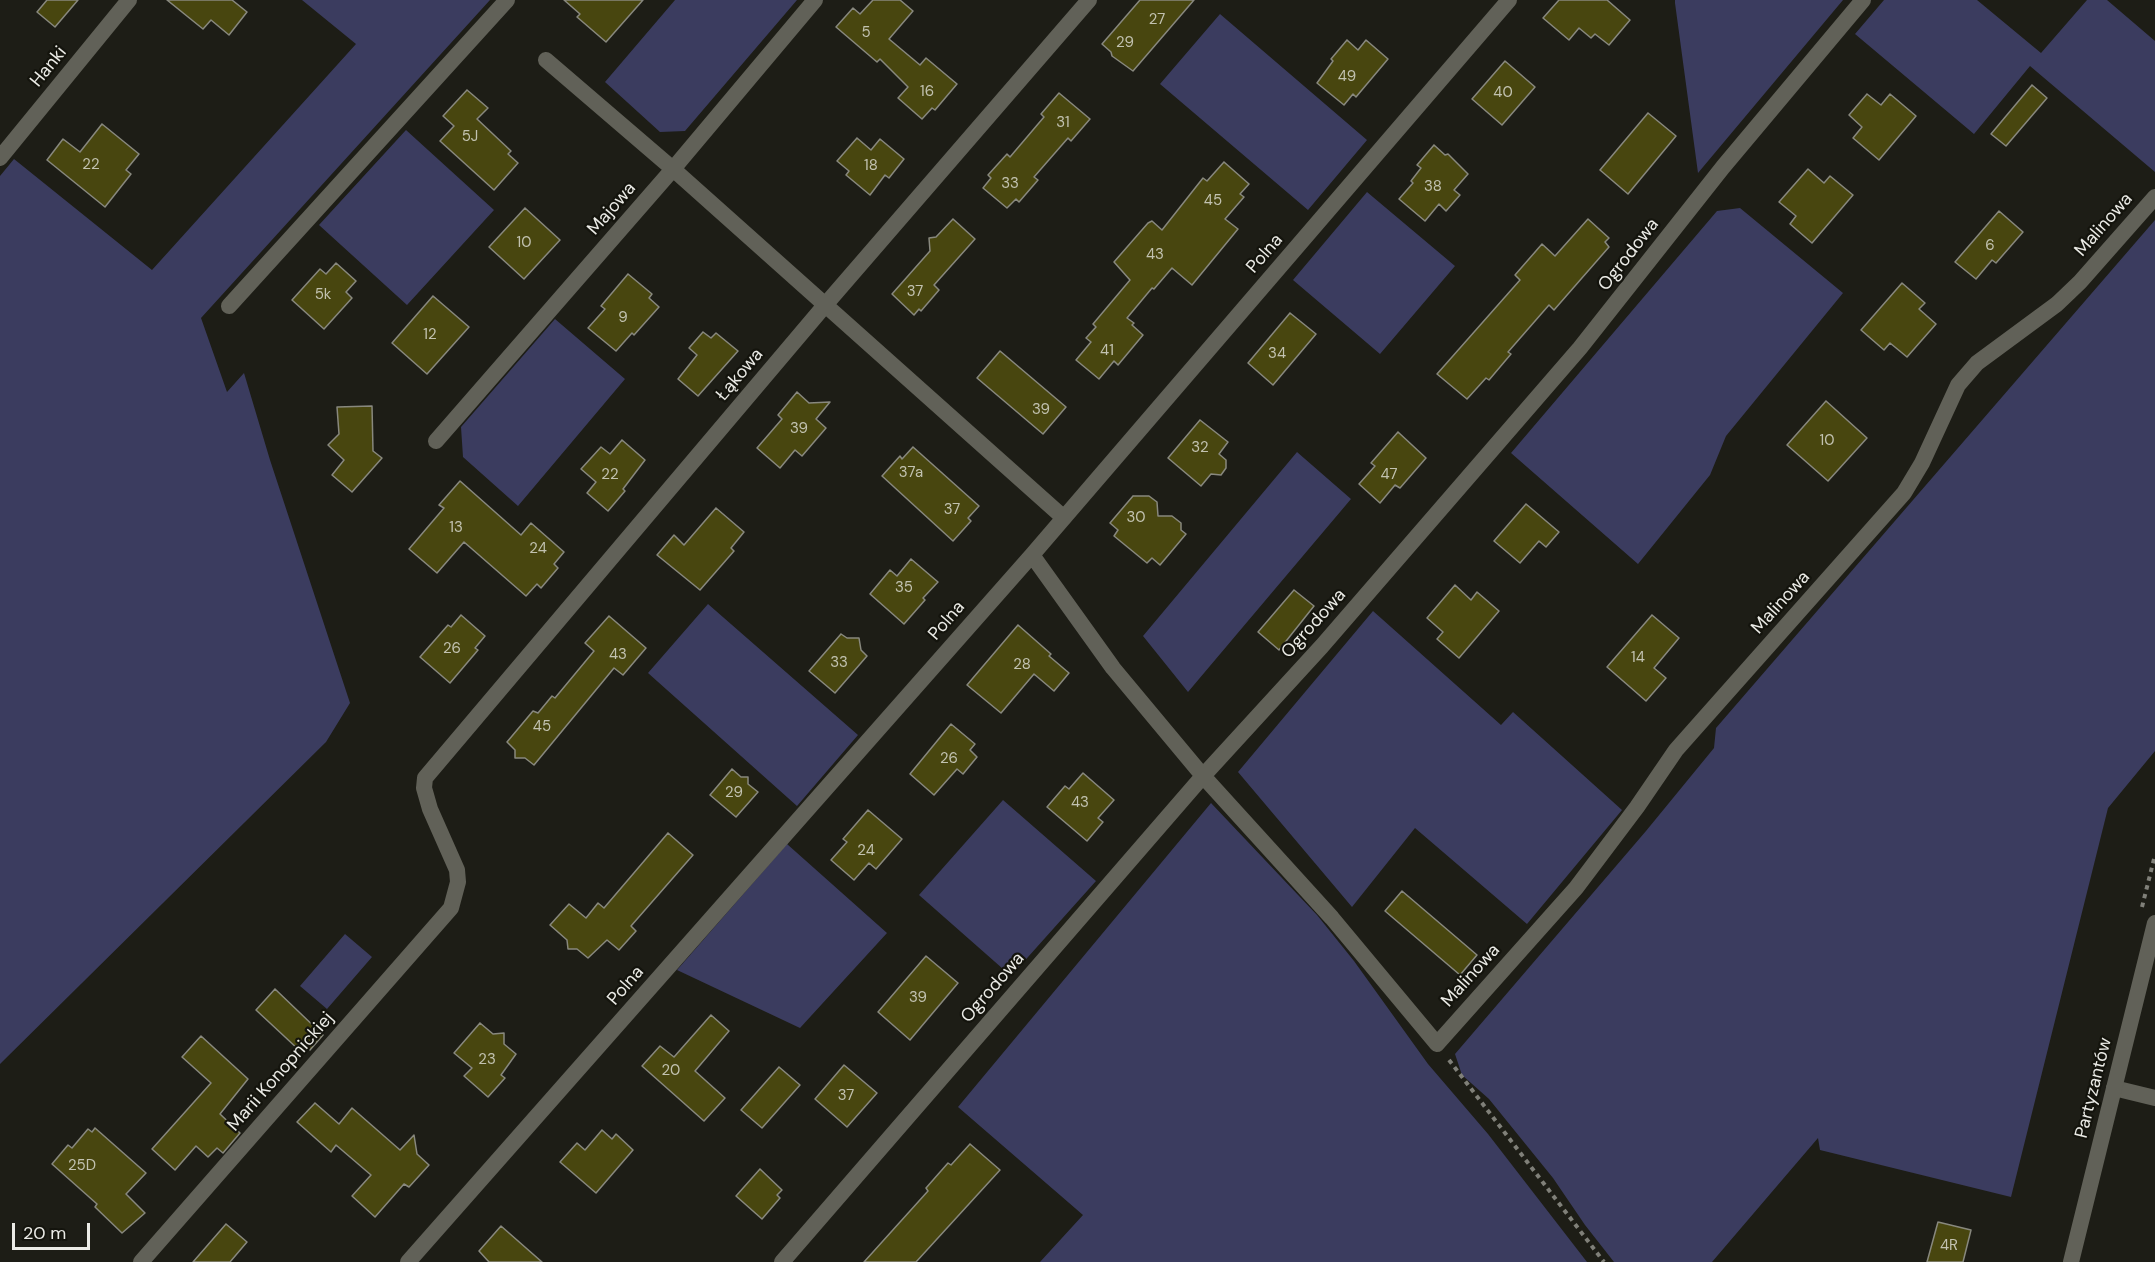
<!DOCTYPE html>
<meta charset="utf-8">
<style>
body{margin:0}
#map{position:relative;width:2155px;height:1262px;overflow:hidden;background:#1d1d16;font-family:"DM Sans",sans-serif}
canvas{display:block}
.scale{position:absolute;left:12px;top:1223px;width:78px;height:27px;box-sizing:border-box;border:3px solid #ebebe6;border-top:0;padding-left:8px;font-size:18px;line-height:21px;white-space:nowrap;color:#ebebe6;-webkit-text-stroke:4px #14140d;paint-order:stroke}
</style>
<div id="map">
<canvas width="2155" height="1262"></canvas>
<div class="scale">20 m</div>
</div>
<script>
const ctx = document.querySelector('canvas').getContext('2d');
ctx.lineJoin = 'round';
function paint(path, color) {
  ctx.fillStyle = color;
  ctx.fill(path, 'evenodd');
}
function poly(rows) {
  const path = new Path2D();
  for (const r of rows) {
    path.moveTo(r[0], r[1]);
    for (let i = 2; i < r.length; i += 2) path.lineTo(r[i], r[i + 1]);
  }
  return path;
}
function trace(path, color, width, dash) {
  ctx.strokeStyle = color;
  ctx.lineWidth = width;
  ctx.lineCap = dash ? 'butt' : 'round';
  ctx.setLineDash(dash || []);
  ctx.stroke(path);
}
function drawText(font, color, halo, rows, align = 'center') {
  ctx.font = font + ' "DM Sans",sans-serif';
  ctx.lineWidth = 4.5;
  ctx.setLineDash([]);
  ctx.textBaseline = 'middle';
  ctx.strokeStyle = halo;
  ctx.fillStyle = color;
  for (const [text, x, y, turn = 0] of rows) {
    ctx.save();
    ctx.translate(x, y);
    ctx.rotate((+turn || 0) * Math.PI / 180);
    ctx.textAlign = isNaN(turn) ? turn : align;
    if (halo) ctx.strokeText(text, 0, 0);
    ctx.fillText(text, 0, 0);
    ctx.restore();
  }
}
paint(poly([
 [302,0,490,0,201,318,227,392,244,373,270,460,350,703,326,742,0,1064,0,176,14,159,152,270,356,44],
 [675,0,797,0,685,131,660,132,605,82],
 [1675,0,1843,0,1698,173,1675,3],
 [1884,0,1977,0,2041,53,2087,0,2107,0,2155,41,2155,172,2030,66,1974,134,1855,34],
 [1220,14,1367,140,1308,210,1160,84],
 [406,130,494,210,407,305,319,225],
 [1367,192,1455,266,1380,354,1293,280],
 [1740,208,1843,293,1726,436,1710,475,1638,564,1511,453,1717,211],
 [2155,220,2155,751,2108,808,2011,1197,1820,1150,1818,1138,1712,1262,1614,1262,1585,1225,1553,1178,1489,1099,1462,1075,1455,1054,1646,831,1714,748,1716,728],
 [555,319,625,379,518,506,463,457,461,427],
 [1297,452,1351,499,1188,692,1143,636],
 [708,604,858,735,797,806,648,673],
 [1373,611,1501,725,1513,712,1622,810,1527,924,1415,828,1352,907,1238,772],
 [1003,800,1096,881,1011,976,919,895],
 [1211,803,1317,915,1354,961,1428,1064,1488,1134,1587,1262,1040,1262,1083,1215,958,1107],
 [787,844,887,933,800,1028,677,970],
 [345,934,372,957,327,1009,300,986]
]), '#3b3c5f');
const building = poly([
 [47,0,78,0,55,27,37,12,47,0],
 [167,0,232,0,247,12,229,35,211,20,203,29,167,0],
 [564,0,643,0,606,42,577,17,580,14,564,0],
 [873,0,900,0,913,11,889,39,920,65,926,58,957,84,935,110,932,108,922,119,898,98,908,87,880,59,877,62,836,27,853,8,860,14,873,0],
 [1140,0,1194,0,1133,71,1112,56,1111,52,1102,44,1140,0],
 [1559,0,1607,0,1630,20,1609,45,1595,34,1591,38,1579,28,1569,40,1543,18,1559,0],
 [1347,40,1358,50,1366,40,1388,59,1356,97,1353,94,1344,105,1317,83,1333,61,1331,59,1347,40],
 [1505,61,1535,87,1502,125,1472,99,1505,61],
 [2032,85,2047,98,2006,146,1991,134,2032,85],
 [467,90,488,108,477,119,511,151,508,154,518,163,494,190,440,141,454,126,443,116,467,90],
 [1059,93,1090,119,1071,141,1068,138,1034,177,1038,180,1019,202,1016,199,1007,208,983,188,991,178,988,175,1007,154,1010,157,1044,117,1041,114,1059,93],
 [1867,94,1881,105,1890,94,1916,116,1879,160,1853,138,1862,127,1849,115,1867,94],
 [1648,113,1676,136,1628,194,1600,170,1648,113],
 [102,124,139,154,126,170,131,174,105,207,47,160,63,139,80,152,102,124],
 [857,138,871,150,880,139,904,159,889,178,885,175,870,195,846,175,849,171,837,161,857,138],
 [1434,145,1445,155,1448,154,1468,174,1454,190,1460,195,1446,211,1439,204,1425,221,1399,199,1413,183,1411,181,1421,168,1417,165,1434,145],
 [1224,162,1249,184,1240,194,1244,197,1225,219,1238,229,1192,285,1172,268,1154,289,1152,288,1127,318,1134,323,1132,325,1143,335,1118,365,1114,361,1099,379,1076,360,1091,342,1086,338,1096,327,1093,324,1130,280,1114,262,1148,223,1152,221,1162,230,1203,178,1207,181,1224,162],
 [1808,169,1824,183,1830,176,1853,195,1812,243,1790,224,1796,216,1779,202,1808,169],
 [525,208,560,240,524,279,489,247,525,208],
 [1999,211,2023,232,1996,263,1992,260,1976,279,1955,262,1999,211],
 [953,219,975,239,934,285,939,290,921,311,919,309,914,315,892,294,930,251,929,238,936,237,953,219],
 [1588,219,1609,238,1605,242,1609,247,1554,310,1549,305,1508,352,1511,354,1489,380,1486,378,1467,399,1437,374,1520,280,1515,275,1542,244,1555,256,1588,219],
 [336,263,356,281,346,292,352,298,324,329,292,300,320,269,326,274,336,263],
 [628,274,652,294,649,298,659,307,634,335,632,333,616,351,588,328,605,309,601,306,628,274],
 [1902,283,1925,303,1919,309,1936,324,1907,357,1890,343,1884,350,1861,330,1902,283],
 [433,296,469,327,427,374,392,343,433,296],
 [1290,313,1316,334,1273,385,1248,363,1290,313],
 [703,332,711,338,716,333,738,351,698,396,678,379,697,355,689,348,703,332],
 [1000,351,1066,407,1043,434,977,378,1000,351],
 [797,392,809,403,830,402,816,419,826,428,802,456,795,450,780,468,757,448,782,419,778,415,797,392],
 [1826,401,1867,438,1828,481,1787,445,1826,401],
 [372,406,373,451,382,458,352,492,332,475,344,460,328,445,339,434,337,407,372,406],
 [1200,420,1228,442,1219,454,1226,460,1226,468,1221,475,1211,474,1201,486,1168,458,1200,420],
 [1398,432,1426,458,1400,488,1395,485,1380,503,1359,484,1375,466,1371,463,1398,432],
 [622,440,645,460,623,489,625,491,608,511,587,493,596,482,581,469,601,447,610,454,622,440],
 [913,447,979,506,968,518,971,521,953,541,882,476,900,456,902,459,913,447],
 [460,481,521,535,531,523,564,552,554,564,558,568,541,588,537,584,526,596,464,542,437,573,409,549,444,508,439,505,460,481],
 [1133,496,1149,496,1157,502,1158,516,1172,516,1181,523,1181,530,1186,534,1160,565,1152,558,1147,563,1114,536,1118,530,1110,523,1133,496],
 [1526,504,1559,532,1546,547,1539,541,1520,563,1494,541,1526,504],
 [716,508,744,532,731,548,734,551,700,590,657,555,674,535,684,545,716,508],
 [911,559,938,582,923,598,925,600,904,624,870,594,890,570,897,576,911,559],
 [1455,585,1471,600,1477,592,1499,611,1459,658,1437,639,1443,632,1427,618,1455,585],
 [1294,590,1314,606,1279,650,1258,632,1294,590],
 [461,615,485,636,475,648,478,650,450,683,420,657,448,625,451,627,461,615],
 [1652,615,1679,638,1654,668,1666,678,1646,701,1607,667,1652,615],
 [609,616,646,648,623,675,614,668,534,765,525,758,515,758,515,750,507,742,533,711,538,713,552,696,555,698,594,651,585,643,609,616],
 [1018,625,1051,654,1049,656,1069,673,1054,691,1034,674,1001,713,967,685,1018,625],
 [841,634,847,638,859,638,861,650,867,656,835,693,809,671,841,634],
 [951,724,975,744,970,750,977,757,963,774,957,769,934,795,910,774,951,724],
 [732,769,741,777,748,777,748,784,758,792,736,817,710,795,732,769],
 [1083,773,1114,800,1098,818,1103,822,1087,841,1047,807,1065,786,1069,789,1083,773],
 [868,810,902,839,876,869,869,863,854,880,831,860,847,842,843,839,868,810],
 [668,833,693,855,631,926,636,931,619,950,607,940,588,958,577,949,568,949,567,940,550,925,569,904,586,918,598,903,604,908,668,833],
 [1402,891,1477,955,1460,975,1385,911,1402,891],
 [926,956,958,983,910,1040,878,1012,926,956],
 [275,989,323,1035,310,1050,304,1045,299,1050,256,1010,275,989],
 [711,1015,729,1031,695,1071,725,1098,704,1121,642,1066,660,1046,674,1057,711,1015],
 [480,1023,493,1034,504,1033,504,1044,516,1054,501,1075,505,1078,488,1097,464,1076,472,1068,454,1053,480,1023],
 [201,1036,248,1079,220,1114,240,1133,223,1153,217,1148,208,1157,196,1146,175,1170,152,1149,211,1083,182,1057,201,1036],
 [844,1065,877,1093,847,1127,815,1099,844,1065],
 [779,1067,800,1085,762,1128,741,1110,779,1067],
 [315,1103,339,1124,352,1108,400,1150,414,1135,417,1154,429,1165,409,1187,404,1184,375,1217,352,1196,371,1175,336,1145,331,1152,297,1122,315,1103],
 [95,1128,146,1173,126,1194,145,1213,122,1233,95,1207,97,1204,52,1164,68,1145,72,1148,88,1129,92,1132,95,1128],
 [602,1130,612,1139,616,1134,633,1150,596,1193,560,1162,577,1143,585,1150,602,1130],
 [970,1144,1000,1170,916,1262,864,1262,928,1191,926,1188,948,1163,951,1165,970,1144],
 [760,1169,782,1190,777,1195,780,1198,762,1219,736,1196,760,1169],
 [1938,1222,1971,1230,1963,1262,1927,1262,1938,1222],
 [226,1224,247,1242,230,1262,193,1262,226,1224],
 [501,1226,542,1262,489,1262,479,1251,501,1226]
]);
paint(building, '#48460f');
trace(building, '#88887e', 1.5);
trace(poly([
 [2142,907,2155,855],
 [1449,1060,1604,1262]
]), '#808079', 4, [4.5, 4.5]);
trace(poly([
 [546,60,673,169,1064,518],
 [0,158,129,0],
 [229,306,507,0],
 [436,441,673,169,815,0],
 [1032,555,1113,668,1203,776,1332,918,1437,1044,1576,888,1637,807,1676,750,1904,493,1922,463,1958,385,1977,363,2057,304,2080,282,2155,197],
 [2114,1088,2155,1098],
 [141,1262,451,908,458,882,457,870,430,809,424,788,425,778,826,304,1089,0],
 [408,1262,1032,555,1509,0],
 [782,1262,1203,776,1322,646,1580,348,1723,167,1863,0]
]), '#616158', 16);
trace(poly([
 [2071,1262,2155,923]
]), '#616158', 16);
drawText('15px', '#c2c2b0', null, [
 ["27",1157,20],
 ["5",866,33],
 ["29",1125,43],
 ["49",1347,77],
 ["16",927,92],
 ["40",1503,93],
 ["31",1063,123],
 ["5J",470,137],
 ["22",91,165],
 ["18",871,166],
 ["33",1010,184],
 ["38",1433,187],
 ["45",1213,201],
 ["10",524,243],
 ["6",1990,246],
 ["43",1155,255],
 ["37",915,292],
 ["5k",323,295],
 ["9",623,318],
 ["12",430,335],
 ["41",1107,351],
 ["34",1277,354],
 ["39",1041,410],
 ["39",799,429],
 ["10",1827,441],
 ["32",1200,448],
 ["37a",911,473],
 ["22",610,475],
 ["47",1389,475],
 ["37",952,510],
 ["30",1136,518],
 ["13",456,528],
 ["24",538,549],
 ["35",904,588],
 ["26",452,649],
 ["43",618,655],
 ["14",1638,658],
 ["33",839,663],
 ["28",1022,665],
 ["45",542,727],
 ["26",949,759],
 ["29",734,793],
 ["43",1080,803],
 ["24",866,851],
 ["39",918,998],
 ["23",487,1060],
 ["20",671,1071],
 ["37",846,1096],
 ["25D",82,1166],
 ["4R",1949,1246]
]);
drawText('18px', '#ebebe6', '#14140d', [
 ["Hanki",49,67,-51],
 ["Majowa",612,209,-49],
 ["Malinowa",2104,225,-49],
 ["Polna",1265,254,-49],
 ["Ogrodowa",1629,255,-52],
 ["Łąkowa",740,375,-50],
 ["Malinowa",1781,603,-48],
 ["Polna",947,621,-49],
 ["Ogrodowa",1314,624,-48],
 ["Malinowa",1471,976,-48],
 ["Polna",626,986,-49],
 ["Ogrodowa",993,988,-49],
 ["Marii Konopnickiej",281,1072,-49],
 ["Partyzantów",2094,1088,-76]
]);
</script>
